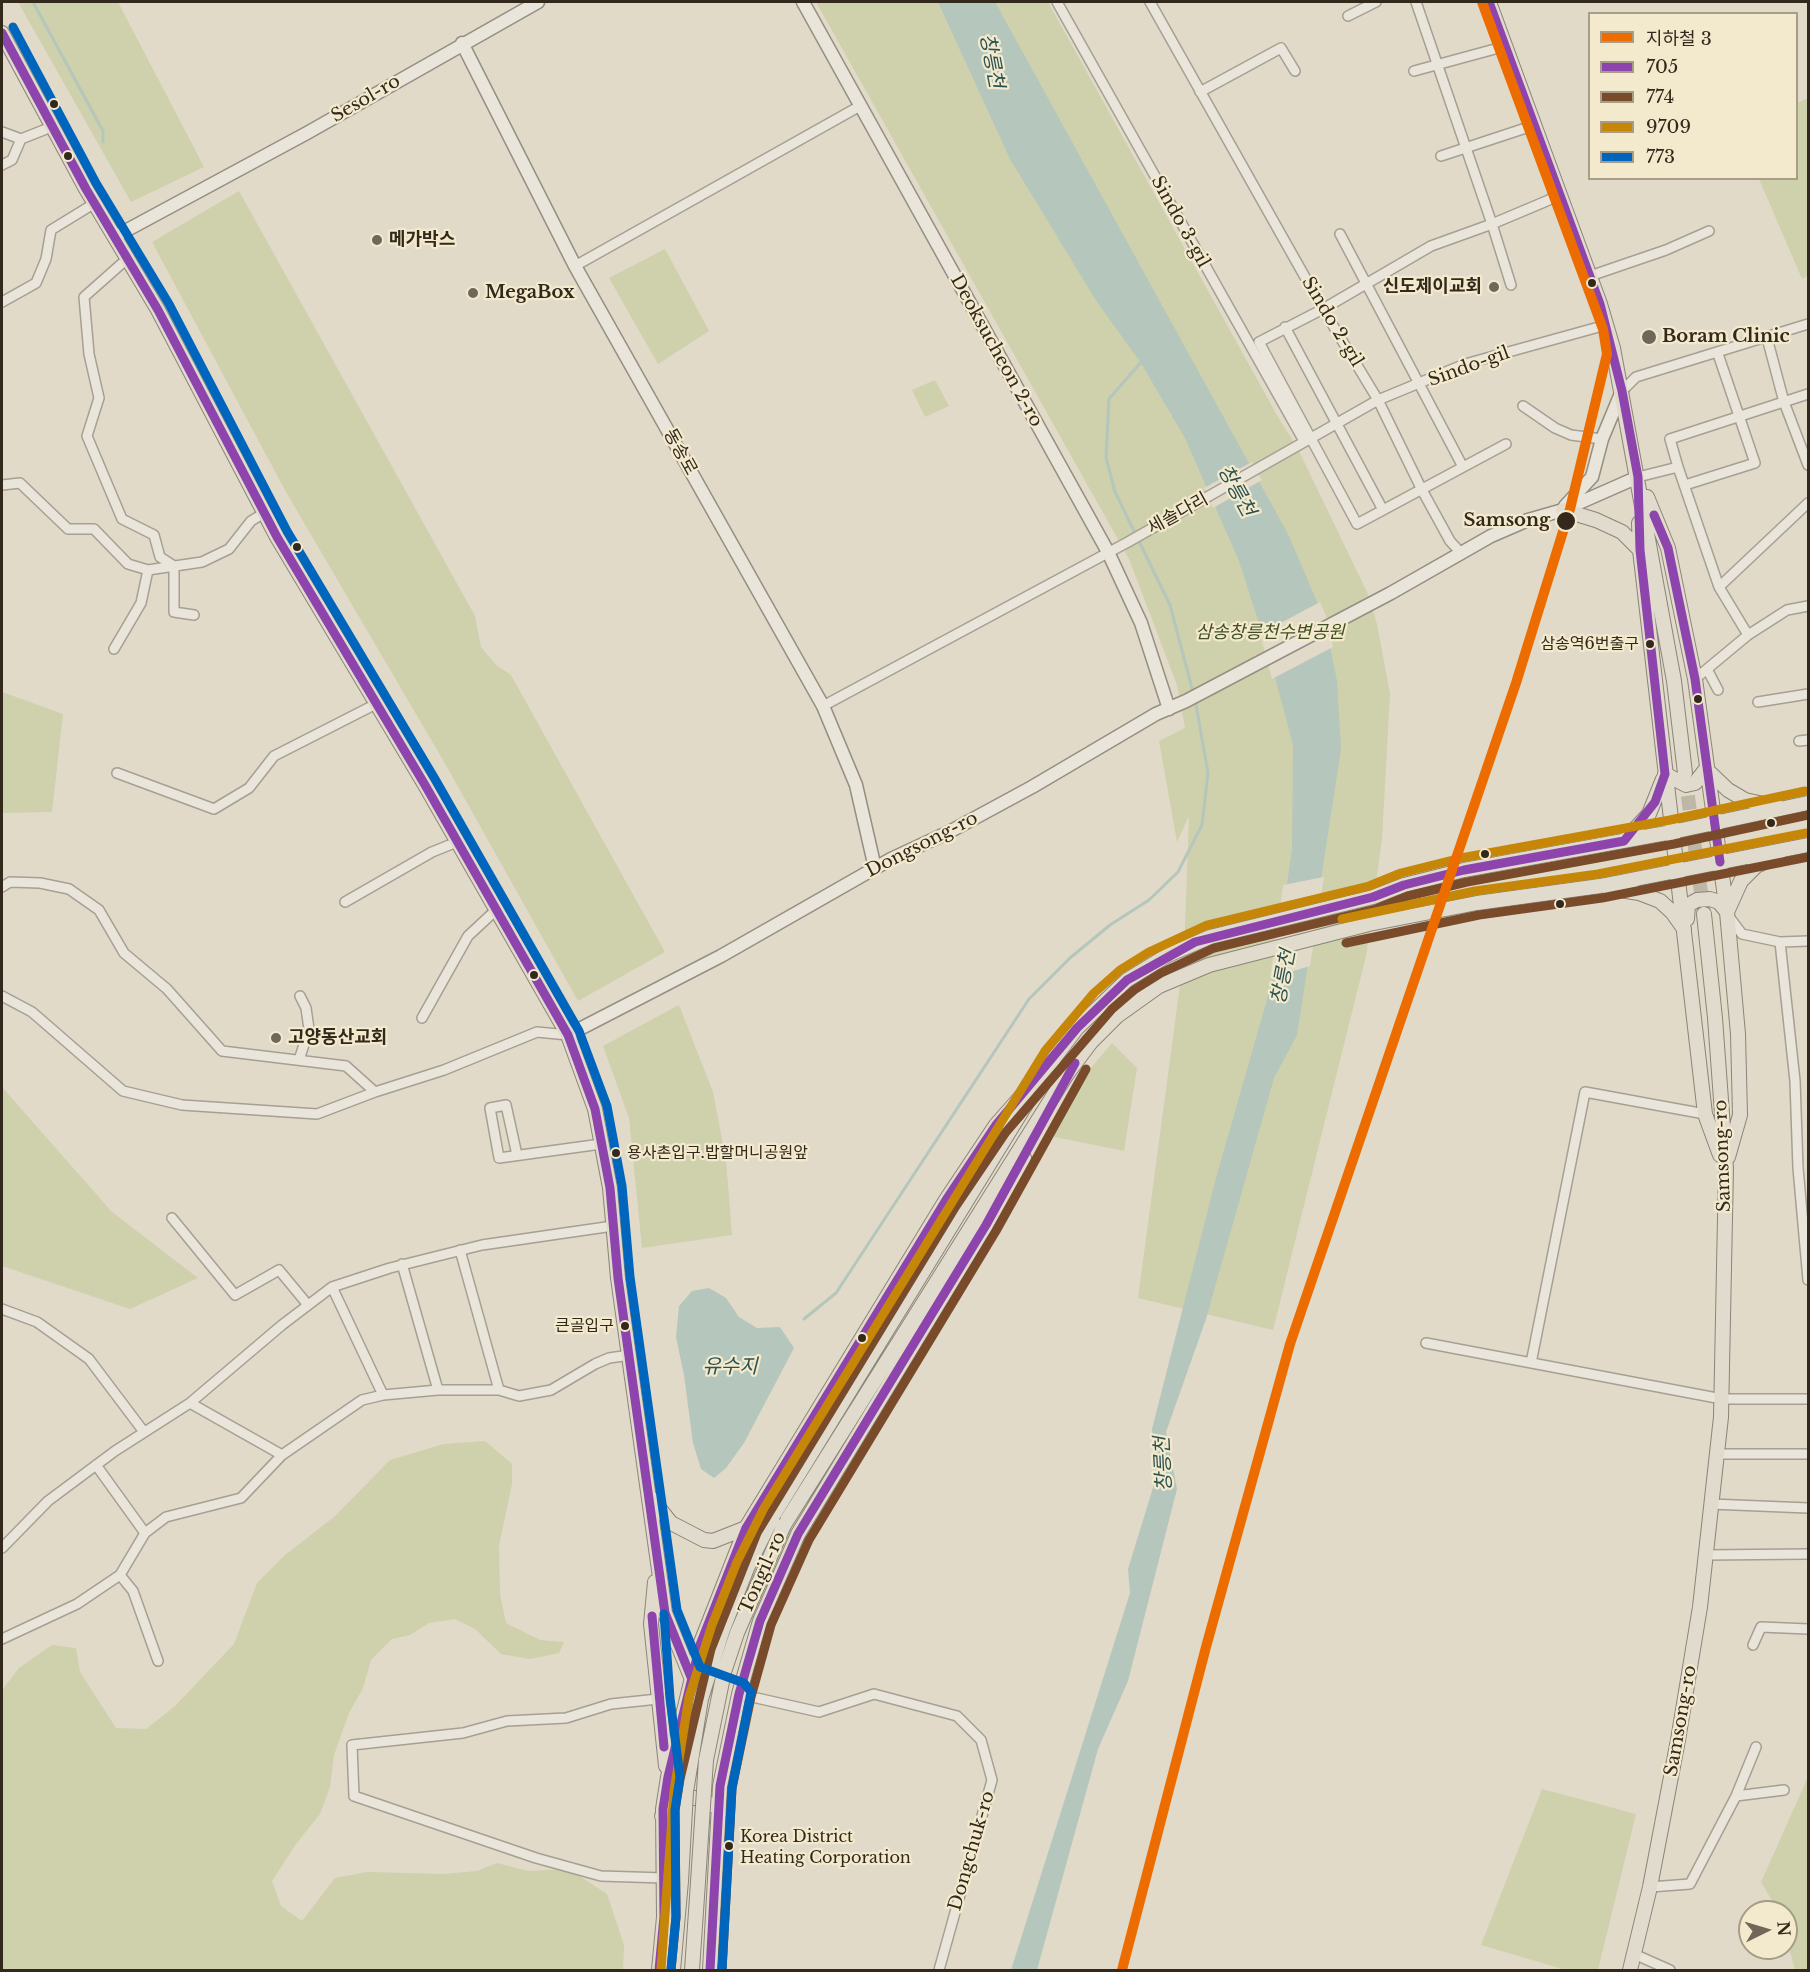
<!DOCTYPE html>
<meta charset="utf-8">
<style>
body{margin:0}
#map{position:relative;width:1810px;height:1972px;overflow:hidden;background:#e1dac9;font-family:"Libre Baskerville","Noto Sans KR",serif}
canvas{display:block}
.frame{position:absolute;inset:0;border:3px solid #33281c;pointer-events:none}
.legend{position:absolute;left:1588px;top:12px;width:210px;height:168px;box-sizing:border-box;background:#f3eace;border:2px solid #a69c87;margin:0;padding:8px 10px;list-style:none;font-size:18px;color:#33281c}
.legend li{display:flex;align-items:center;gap:12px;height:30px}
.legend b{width:30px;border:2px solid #a69c87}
.north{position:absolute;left:1738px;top:1900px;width:60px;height:60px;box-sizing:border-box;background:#f3eace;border:2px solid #a69c87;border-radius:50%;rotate:85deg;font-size:16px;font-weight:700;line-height:24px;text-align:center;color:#33281c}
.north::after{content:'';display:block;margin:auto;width:21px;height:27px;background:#706659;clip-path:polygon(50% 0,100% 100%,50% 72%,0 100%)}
</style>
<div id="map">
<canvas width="1810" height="1972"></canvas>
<div class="frame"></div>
<ul class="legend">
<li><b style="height:8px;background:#ed6c00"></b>지하철 3</li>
<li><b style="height:8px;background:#8e44ad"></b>705</li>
<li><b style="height:8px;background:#7a4b2a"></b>774</li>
<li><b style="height:8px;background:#c68607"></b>9709</li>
<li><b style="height:8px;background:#0065bd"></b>773</li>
</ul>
<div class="north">N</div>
</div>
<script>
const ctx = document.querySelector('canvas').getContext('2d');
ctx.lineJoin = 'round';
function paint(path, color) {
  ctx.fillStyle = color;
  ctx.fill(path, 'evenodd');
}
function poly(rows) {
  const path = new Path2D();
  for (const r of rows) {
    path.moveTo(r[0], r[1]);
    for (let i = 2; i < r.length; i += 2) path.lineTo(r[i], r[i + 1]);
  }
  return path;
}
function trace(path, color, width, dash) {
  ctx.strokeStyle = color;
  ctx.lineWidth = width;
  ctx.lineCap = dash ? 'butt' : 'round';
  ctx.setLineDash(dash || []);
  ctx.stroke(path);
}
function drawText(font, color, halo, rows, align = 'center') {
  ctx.font = font + ' "Libre Baskerville","Noto Sans KR",serif';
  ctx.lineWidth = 4.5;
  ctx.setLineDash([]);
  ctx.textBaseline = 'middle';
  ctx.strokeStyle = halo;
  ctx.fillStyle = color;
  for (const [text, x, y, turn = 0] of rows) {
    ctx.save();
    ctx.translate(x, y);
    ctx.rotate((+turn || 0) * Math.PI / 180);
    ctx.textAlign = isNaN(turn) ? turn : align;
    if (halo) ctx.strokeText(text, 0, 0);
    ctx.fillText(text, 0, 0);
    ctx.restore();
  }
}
paint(poly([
 [18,2,118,2,204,167,131,202],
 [816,2,1048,2,1278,417,1297,447,1367,592,1377,624,1390,694,1382,839,1366,956,1273,1330,1138,1298,1184,955,1189,816,1177,842,1159,741,1185,728,1177,685,1129,559],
 [1808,98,1808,276,1802,279,1759,179,1796,178,1797,103],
 [239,191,475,616,481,647,496,665,511,675,665,952,578,1001,447,767,286,492,152,242],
 [665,249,709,331,658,364,609,278],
 [935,380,949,406,925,417,912,390],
 [2,692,63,714,52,812,2,813],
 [679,1005,713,1092,726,1160,732,1235,642,1248,629,1118,603,1046],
 [1112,1043,1137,1068,1124,1151,1050,1136,1078,1083],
 [2,1087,112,1212,198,1278,130,1309,2,1266],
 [485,1441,512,1464,512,1484,499,1546,500,1594,506,1623,540,1640,564,1642,559,1653,530,1659,501,1654,475,1629,455,1619,429,1623,410,1635,392,1639,371,1660,363,1688,349,1713,334,1755,330,1787,320,1814,296,1844,272,1881,281,1906,302,1921,335,1878,367,1872,443,1874,477,1871,497,1863,528,1871,569,1869,607,1894,624,1945,623,1970,2,1970,2,1690,19,1668,52,1645,76,1648,80,1672,116,1728,146,1729,175,1706,234,1644,257,1583,285,1555,334,1517,390,1460,444,1444],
 [1808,1777,1808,1970,1795,1970,1786,1937,1786,1912,1779,1912,1761,1882],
 [1542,1789,1636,1814,1598,1970,1566,1970,1481,1945]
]), '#cfd0ac');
paint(poly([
 [938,2,995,2,1289,536,1325,621,1337,681,1341,749,1297,1035,1274,1078,1206,1319,1166,1432,1177,1489,1128,1681,1098,1749,1037,1970,1011,1970,1130,1593,1128,1569,1156,1478,1152,1429,1216,1178,1274,975,1292,849,1293,745,1268,651,1239,561,1185,438,1141,363,1097,302,1010,159],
 [709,1288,726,1298,739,1317,757,1328,780,1327,794,1348,744,1443,726,1468,714,1478,701,1469,693,1443,684,1375,676,1337,679,1306,692,1291]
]), '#b5c6bc');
paint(poly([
 [1252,462,1262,480,1213,508,1204,488],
 [1320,602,1328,620,1333,647,1272,679,1260,634],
 [1324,877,1310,966,1270,978,1283,885]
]), '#e1dac9');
trace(poly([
 [33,2,103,131,103,142],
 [1143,360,1109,399,1106,458,1115,492,1170,605,1193,692],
 [804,1319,836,1293,1029,999,1070,958,1110,925,1149,900,1178,872,1202,825,1208,773,1195,699]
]), '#b5c6bc', 3);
trace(poly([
 [1685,775,1704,914]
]), '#beb6a6', 14, [14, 7]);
const street = poly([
 [1057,2,1304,441],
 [1150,2,1323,309,1378,400,1422,490,1450,541,1461,553],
 [1416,2,1492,224,1549,200,1559,192],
 [1348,16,1376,2],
 [1414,71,1506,46],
 [1200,92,1281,48,1295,71],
 [2,132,21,139,54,126],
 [1441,156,1535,125],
 [2,165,12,160,21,139],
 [1340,234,1463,467],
 [128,258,84,297,89,354,99,398,87,436,122,519,154,535,160,557,174,566,174,612,194,615],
 [575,266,860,106],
 [1590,276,1666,250,1709,231],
 [2,302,36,283,46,259,51,230,95,203],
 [1285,327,1383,510],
 [1767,338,1784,402,1808,465],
 [1622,391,1636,377,1808,324],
 [1523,406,1555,428,1571,435,1602,439],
 [1506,444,1357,524,1259,342,1323,309,1431,246,1492,224,1511,285],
 [1678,467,1670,439,1808,394],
 [1638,477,1678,467,1719,587,1748,635],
 [2,485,20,483,68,529,94,529,128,564,148,570,202,562,229,549,251,521,264,513],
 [1685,485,1755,463,1718,354],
 [1719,587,1808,503],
 [114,649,141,603,148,570],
 [1707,669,1718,690],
 [1695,679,1748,635,1787,610,1808,606],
 [1758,702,1808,694],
 [823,706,1128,542,1378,400,1465,364,1606,325],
 [1799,741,1808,740],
 [117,773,214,809,249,788,274,756,376,704],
 [2,887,10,882,40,883,69,889,99,910,124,953,167,989,222,1051,346,1066,375,1092],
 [345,902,432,852,457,842],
 [1730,918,1742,934,1780,942,1808,941],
 [1780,942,1795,1081,1798,1168,1808,1280],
 [2,996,32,1012,123,1091,182,1105,317,1114,375,1092,444,1070,537,1032,568,1035],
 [422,1018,468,936,496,910],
 [299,1060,309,1029,306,1008,300,996],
 [517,1155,506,1105,490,1108,499,1158,601,1144],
 [172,1218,235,1295,279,1270,308,1305],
 [460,1250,499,1390],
 [402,1264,438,1390],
 [332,1287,383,1395],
 [2,1309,37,1322,89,1359,144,1432],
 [1426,1343,1722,1399,1808,1399],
 [1531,1363,1585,1092,1705,1114],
 [190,1403,282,1455],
 [1717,1454,1808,1454],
 [96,1465,145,1533],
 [1711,1504,1808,1508],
 [2,1548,48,1501,115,1451,190,1403,282,1325,332,1287,390,1268,482,1245,613,1226],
 [1706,1555,1808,1554],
 [120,1575,133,1591,158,1661],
 [2,1639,77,1604,120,1575,145,1533,166,1517,241,1498,282,1455,362,1400,383,1395,438,1390,499,1390,519,1396,551,1390,595,1364,609,1358,630,1355],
 [1753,1645,1761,1627,1808,1629],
 [739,1694,819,1712,874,1694,957,1716,981,1740,992,1780,939,1970],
 [658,1699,611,1704,566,1718,507,1721,463,1733,352,1745,354,1796,536,1858,601,1876,664,1878],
 [1736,1796,1784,1790],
 [1650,1887,1690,1884,1736,1796,1756,1747],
 [1634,1954,1670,1970]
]);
const secondary = poly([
 [803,2,1108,552,1141,623,1169,709],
 [462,43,575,266,823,706,856,785,875,868],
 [116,236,307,133,538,2],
 [1565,506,1592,477,1602,439,1622,391],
 [568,1035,721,956,891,859,949,832,1032,787,1156,714,1186,701,1391,593,1491,536,1528,520,1563,510,1638,477]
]);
const primary = poly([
 [1489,2,1600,304,1613,348,1674,681,1685,773],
 [2,33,86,189,158,310,277,537,425,785,568,1035,595,1109,610,1188,618,1278,665,1613,691,1677],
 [1647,497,1668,548,1695,679,1727,912,1738,1034,1740,1115,1728,1157],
 [1563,510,1596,520,1622,532,1640,550],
 [1639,523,1640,550,1705,1114,1720,1155],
 [1706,769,1728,790,1745,800,1778,807],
 [1665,774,1686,785,1695,783,1706,769],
 [1624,841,1649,814,1663,779],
 [1608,888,1639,893,1660,901,1672,912,1684,929],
 [1727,912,1741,881,1756,866,1778,856],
 [1687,919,1688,905,1697,900,1710,899,1719,902,1727,912],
 [651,1498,671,1523,704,1540,713,1541,746,1528],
 [774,1514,1055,1057,1077,1028,1127,980,1168,955,1210,937,1373,897,1404,885,1464,870,1672,832,1808,803],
 [784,1525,1067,1074,1091,1042,1117,1016,1159,986,1209,965,1369,924,1477,903,1600,886,1808,845],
 [655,1582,651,1624,666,1766],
 [662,1816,677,1800,685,1798,700,1798,711,1805],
 [659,1970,664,1917,663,1809,668,1777,700,1645,746,1528,946,1200,996,1125,1026,1091],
 [673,1970,681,1881],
 [692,1970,698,1882],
 [710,1970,720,1786,739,1694,760,1621,798,1534,986,1225,1024,1158],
 [1630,1970,1650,1887,1678,1740,1700,1607,1721,1417,1726,1168,1715,1018,1704,914]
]);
trace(street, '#a69f93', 12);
trace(secondary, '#958e83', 15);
trace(primary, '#8b8479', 16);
trace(street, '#eae5da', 9);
trace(secondary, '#eae5da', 12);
trace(primary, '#e0dbcc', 14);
const primaryBridge = poly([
 [681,1881,686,1792,701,1699,723,1629,748,1566,774,1514],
 [698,1882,706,1760,724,1672,737,1633,784,1525]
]);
trace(primaryBridge, '#8b8479', 16, []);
trace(primaryBridge, '#e0dbcc', 14);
trace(poly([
 [2,33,86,189,158,310,277,537,425,785,568,1035,595,1109,610,1188,618,1278,665,1613,691,1677],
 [1654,515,1668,548,1695,679,1720,862],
 [652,1616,664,1747],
 [659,1970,664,1917,663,1809,668,1777,700,1645,746,1528,946,1200,996,1125,1077,1028,1127,980,1195,942,1373,897,1404,885,1464,870,1624,841,1655,802,1665,774,1640,550,1638,477,1622,391,1600,304,1489,2],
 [710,1970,720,1786,739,1694,760,1621,798,1534,986,1225,1075,1063]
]), '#8e44ad', 9);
trace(poly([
 [1346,943,1479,915,1602,898,1808,857],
 [671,1970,676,1917,675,1810,680,1779,711,1649,757,1533,956,1206,1006,1132,1112,1009,1134,990,1161,973,1214,948,1376,909,1408,896,1467,882,1674,844,1808,815],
 [722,1970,732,1788,751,1697,771,1625,809,1540,996,1231,1086,1069]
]), '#7a4b2a', 9);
trace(poly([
 [1342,919,1475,891,1598,874,1806,833],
 [661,1969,674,1791,689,1697,712,1625,737,1562,764,1508,1045,1051,1094,993,1120,970,1149,952,1207,925,1369,886,1401,873,1461,858,1670,820,1805,791]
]), '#c68607', 9);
trace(poly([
 [13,27,96,183,169,304,287,531,435,779,579,1031,607,1106,622,1186,630,1277,677,1610,700,1667,744,1683,751,1692,732,1788,722,1970],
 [664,1614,670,1698,680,1777,675,1810,676,1917,671,1970]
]), '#0065bd', 9);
trace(poly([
 [1122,1970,1206,1647,1290,1344,1516,683,1570,509,1607,354,1603,329,1482,2]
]), '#ed6c00', 10);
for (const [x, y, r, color] of [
 [54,104,5,"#33281c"],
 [68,156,5,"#33281c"],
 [377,240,6,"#706659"],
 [1592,283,5,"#33281c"],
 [1494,287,6,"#706659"],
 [473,293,6,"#706659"],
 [1649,337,8,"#706659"],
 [1566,521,10,"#33281c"],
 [297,547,5,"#33281c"],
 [1650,644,5,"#33281c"],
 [1698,699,5,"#33281c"],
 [1771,823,5,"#33281c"],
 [1485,854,5,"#33281c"],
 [1560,904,5,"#33281c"],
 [534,975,5,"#33281c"],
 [276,1038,6,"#706659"],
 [616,1153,5,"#33281c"],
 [625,1326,5,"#33281c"],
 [862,1338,5,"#33281c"],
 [729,1846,5,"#33281c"]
]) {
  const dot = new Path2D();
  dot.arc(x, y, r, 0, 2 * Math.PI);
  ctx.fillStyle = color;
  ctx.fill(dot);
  trace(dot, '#f3eace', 2);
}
drawText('16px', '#33281c', '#f3eace', [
 ["삼송역6번출구",1639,644],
 ["용사촌입구.밥할머니공원앞",627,1153,"left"],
 ["큰골입구",614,1326],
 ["Korea District",740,1837,"left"],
 ["Heating Corporation",740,1858,"left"]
], 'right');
drawText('18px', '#33281c', '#f3eace', [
 ["Sesol-ro",366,99,-30],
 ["Sindo 3-gil",1180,222,61],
 ["Sindo 2-gil",1332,322,59],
 ["Deoksucheon 2-ro",996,351,61],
 ["Sindo-gil",1469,367,-20],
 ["동송로",680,452,61],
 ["세솔다리",1178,514,-29],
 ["Dongsong-ro",922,845,-27],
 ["Samsong-ro",1723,1156,-92],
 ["Tongil-ro",763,1573,-66],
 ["Samsong-ro",1681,1721,-80],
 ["Dongchuk-ro",972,1851,-74]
]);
drawText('bold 18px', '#33281c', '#f3eace', [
 ["메가박스",389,240],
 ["신도제이교회",1482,287,"right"],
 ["MegaBox",485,293],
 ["Boram Clinic",1662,337],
 ["고양동산교회",288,1038]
], 'left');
drawText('bold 18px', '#33281c', '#f3eace', [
 ["Samsong",1550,521]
], 'right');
drawText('italic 18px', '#424e24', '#f3eace', [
 ["삼송창릉천수변공원",1270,633]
]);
drawText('italic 20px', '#2c5251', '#f3eace', [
 ["창릉천",991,61,79],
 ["창릉천",1236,491,61],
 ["창릉천",1284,977,-79],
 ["유수지",730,1367],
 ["창릉천",1164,1464,-93]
]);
</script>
